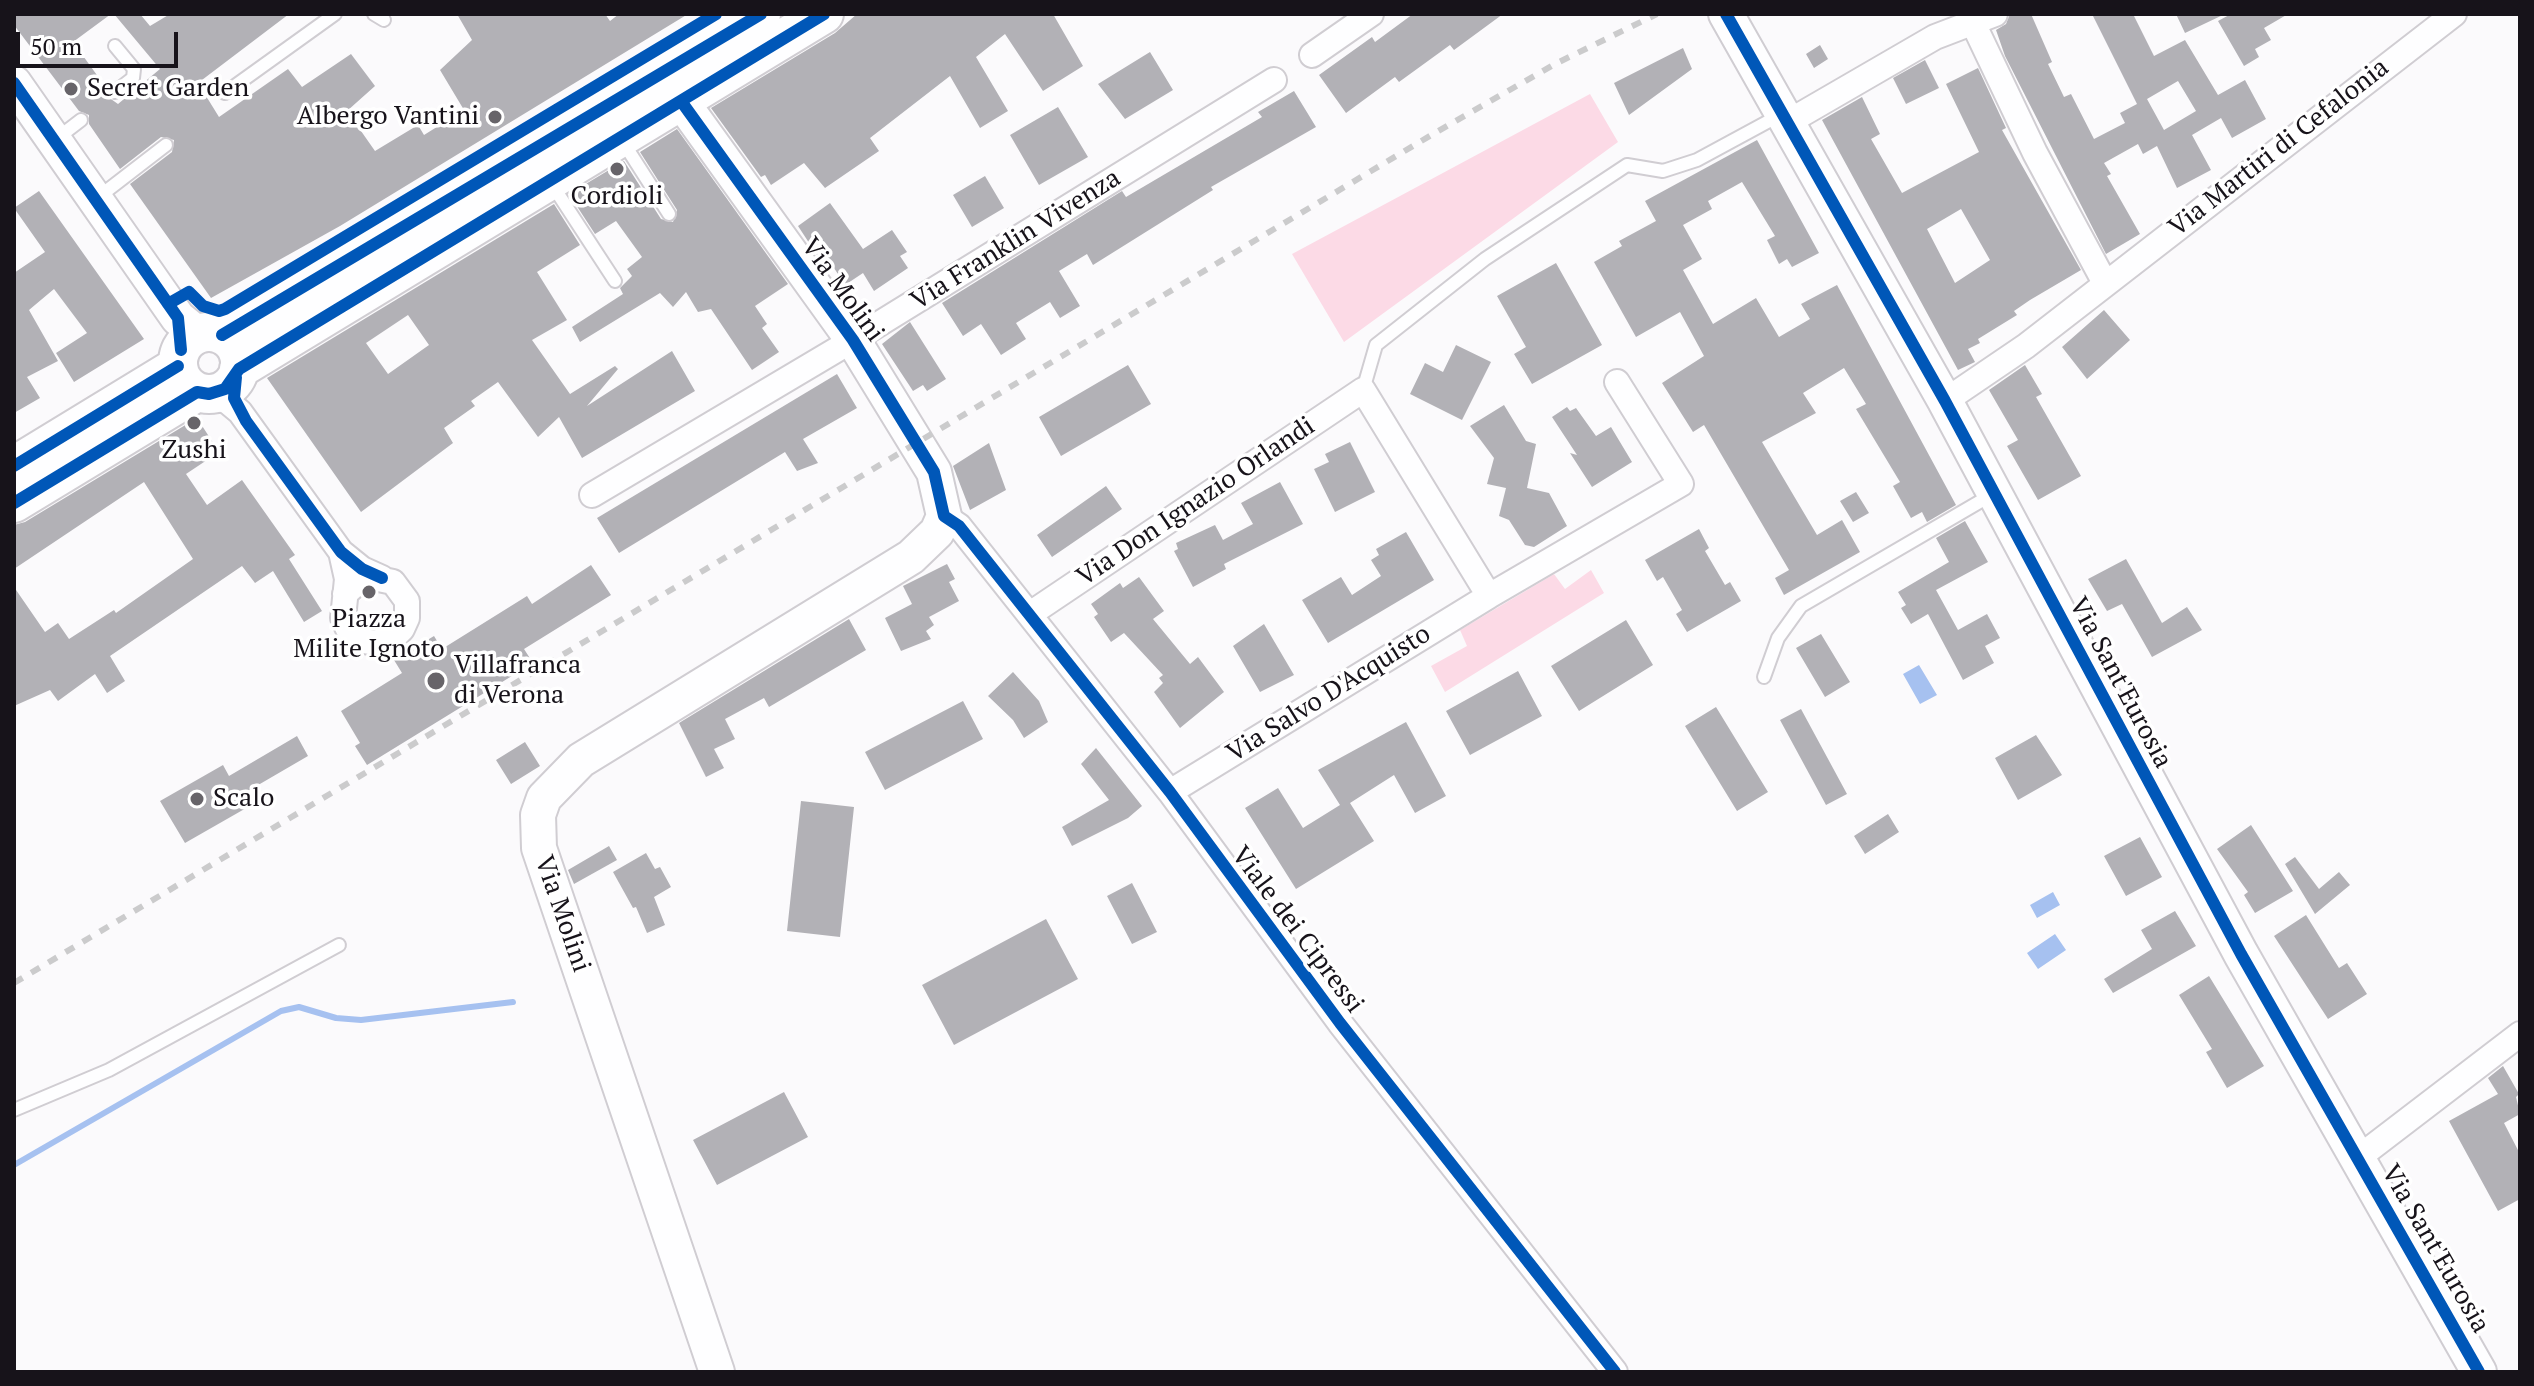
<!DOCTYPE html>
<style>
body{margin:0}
#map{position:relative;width:2534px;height:1386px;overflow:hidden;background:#fbfafc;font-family:"PT Serif",serif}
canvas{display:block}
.frame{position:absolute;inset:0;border:16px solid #17131a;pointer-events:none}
.scale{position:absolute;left:16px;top:32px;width:162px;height:36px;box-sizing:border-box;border:4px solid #17131a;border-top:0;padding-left:10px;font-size:24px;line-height:28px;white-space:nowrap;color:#17131a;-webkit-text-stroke:6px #fff;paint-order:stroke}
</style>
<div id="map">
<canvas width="2534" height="1386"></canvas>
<div class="frame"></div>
<div class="scale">50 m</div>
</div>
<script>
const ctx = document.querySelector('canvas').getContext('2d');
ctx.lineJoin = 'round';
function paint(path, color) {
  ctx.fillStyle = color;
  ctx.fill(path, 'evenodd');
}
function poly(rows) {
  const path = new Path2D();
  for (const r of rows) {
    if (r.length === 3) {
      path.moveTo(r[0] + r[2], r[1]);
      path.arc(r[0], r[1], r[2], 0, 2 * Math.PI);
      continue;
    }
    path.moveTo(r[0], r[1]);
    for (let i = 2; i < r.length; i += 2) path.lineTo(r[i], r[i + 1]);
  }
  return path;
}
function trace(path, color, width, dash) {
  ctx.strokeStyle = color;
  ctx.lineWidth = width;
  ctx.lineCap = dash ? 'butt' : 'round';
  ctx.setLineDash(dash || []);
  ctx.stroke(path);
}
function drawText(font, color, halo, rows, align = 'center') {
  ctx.font = font + ' "PT Serif",serif';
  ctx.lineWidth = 7;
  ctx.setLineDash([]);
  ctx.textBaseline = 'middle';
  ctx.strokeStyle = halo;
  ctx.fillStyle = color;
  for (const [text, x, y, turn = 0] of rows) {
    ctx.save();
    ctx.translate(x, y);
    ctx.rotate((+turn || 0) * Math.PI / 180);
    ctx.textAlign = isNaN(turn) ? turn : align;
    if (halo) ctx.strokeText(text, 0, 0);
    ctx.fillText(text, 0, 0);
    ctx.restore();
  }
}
paint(poly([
 [1590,94,1618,142,1344,342,1292,254],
 [1591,570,1604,593,1445,692,1431,666,1467,646,1460,630,1554,574,1565,589]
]), '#fcdae6');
paint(poly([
 [1919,665,1937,695,1920,704,1903,674],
 [2053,892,2060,905,2037,918,2030,905],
 [2055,934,2066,950,2038,969,2027,953]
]), '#a6c1f0');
trace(poly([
 [14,1165,281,1011,299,1007,336,1018,361,1020,513,1002]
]), '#a6c1f0', 6);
paint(poly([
 [14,14,111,14,73,42,107,89,108,97,118,104,160,69,114,14,140,14,150,26,170,14,289,14,198,83,219,117,288,69,302,87,351,54,375,86,347,111,375,151,418,125,424,135,464,110,440,70,472,40,457,14,605,14,610,21,619,14,688,14,340,226,211,298,130,184,172,152,174,140,161,137,120,169,89,124,89,115,79,111,14,25],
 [857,14,1053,14,1083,66,1043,91,1005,34,976,57,1008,111,980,128,950,76,870,138,879,151,825,188,804,163,771,185,765,175,761,177,711,108,835,33],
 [1413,14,1503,14,1454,50,1450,45,1399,82,1395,77,1346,113,1319,75,1372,37,1375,42],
 [2010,14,2031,14,2052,62,2048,64,2064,97,2071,94,2094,139,2125,123,2120,113,2137,104,2092,14,2133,14,2154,56,2185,40,2218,95,2245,80,2266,119,2232,138,2221,118,2192,135,2211,170,2177,188,2157,146,2143,154,2138,144,2104,163,2111,174,2107,176,2140,234,2106,254,2005,56,1996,30,2006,24],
 [2178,81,2196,111,2164,130,2147,99],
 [2176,14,2225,14,2185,33],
 [2231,14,2288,14,2264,28,2271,40,2255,49,2259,57,2244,66,2218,21],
 [1820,45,1828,59,1814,68,1806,54],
 [1683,48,1692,69,1629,115,1614,83],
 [1150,52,1173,90,1125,119,1098,84],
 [1925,60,1939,88,1906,104,1893,78],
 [1978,68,2006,128,2002,130,2081,270,2030,300,2014,311,2017,315,1978,339,1980,343,1968,349,1975,362,1958,370,1822,120,1862,97,1880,134,1871,139,1902,193,1979,152,1946,84],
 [1961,209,1990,260,1955,283,1927,229],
 [1294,91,1316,127,1211,187,1213,190,1093,265,1087,254,1059,271,1080,306,1060,318,1050,302,1016,323,1026,339,1001,355,981,324,963,336,942,303,1122,191,1126,197,1262,117,1258,112],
 [1058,107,1088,157,1039,185,1010,135],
 [677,129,788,284,755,306,767,324,762,328,779,352,752,370,711,309,698,312,686,292,673,307,660,293,580,342,572,327,623,294,620,288,632,276,627,269,642,257,616,221,595,234,569,194,624,161,661,219,673,222,677,210,640,152],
 [1757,140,1819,253,1792,267,1787,259,1779,264,1767,240,1775,236,1742,182,1708,201,1712,209,1683,225,1702,259,1683,270,1713,324,1756,298,1779,337,1810,319,1801,304,1837,285,1956,505,1927,522,1922,512,1911,518,1893,486,1900,482,1856,409,1866,404,1844,368,1803,393,1816,413,1762,442,1817,535,1842,520,1860,552,1784,595,1775,578,1789,570,1704,425,1693,432,1662,383,1704,356,1680,312,1636,337,1594,262,1622,246,1619,241,1656,221,1645,201],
 [985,176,1004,208,972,227,953,195],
 [39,191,144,339,74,382,56,353,87,333,54,289,29,310,58,361,27,377,40,398,14,413,14,273,45,252,14,208],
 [830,203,863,249,892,230,907,252,900,256,908,268,874,291,863,273,845,285,825,254,819,258,798,226],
 [554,204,580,245,537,272,567,320,532,340,570,394,615,366,618,369,587,406,672,351,695,391,582,458,559,417,538,437,498,382,471,401,475,406,444,428,453,443,361,512,267,378],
 [408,315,429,345,388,374,366,343],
 [1556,263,1602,345,1532,384,1514,354,1526,347,1497,296],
 [2104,310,2130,340,2087,379,2062,347],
 [910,322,946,379,927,391,923,385,913,391,882,344],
 [1456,345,1491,362,1462,420,1410,394,1425,363,1443,372],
 [1128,365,1151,404,1061,456,1039,417],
 [2025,365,2042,394,2036,397,2081,476,2038,500,2007,446,2018,440,1989,390],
 [837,374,857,408,803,439,818,463,797,471,785,452,619,553,597,518],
 [1504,405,1526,441,1536,444,1527,488,1549,493,1567,526,1534,547,1525,545,1509,520,1499,516,1506,488,1487,484,1494,458,1470,426],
 [1567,407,1570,411,1576,408,1596,436,1611,427,1632,462,1592,487,1570,453,1577,455,1552,417],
 [197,418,219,452,186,474,207,505,242,480,295,555,289,559,322,611,304,622,273,571,255,583,242,566,110,656,125,681,107,693,95,674,58,701,50,690,14,706,14,587,45,632,58,623,69,639,114,610,116,613,193,559,144,482,14,569,14,525,25,522],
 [1350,442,1375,492,1335,512,1314,469,1329,462,1325,454],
 [989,443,1006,490,970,510,953,466],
 [1280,482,1303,524,1224,564,1226,569,1193,587,1174,551,1178,549,1176,543,1215,525,1223,540,1253,524,1241,503],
 [1106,486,1122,509,1052,557,1037,535],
 [1856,492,1869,513,1853,522,1840,501],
 [1965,521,1988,562,1936,590,1958,630,1987,614,2000,638,1985,646,1994,663,1963,680,1928,614,1911,624,1901,608,1906,605,1898,592,1949,562,1936,538],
 [1699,529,1709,548,1705,551,1725,585,1730,582,1741,601,1687,632,1676,614,1682,610,1663,577,1657,581,1645,560],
 [1406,532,1434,580,1328,643,1302,600,1341,577,1352,595,1381,576,1371,560,1379,555,1376,549],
 [2126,559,2162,623,2187,607,2202,630,2152,657,2122,604,2107,611,2088,579],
 [947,564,955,579,949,582,959,601,929,617,934,625,926,631,931,639,901,651,885,618,912,604,903,586],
 [591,565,611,595,524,649,533,663,367,765,355,746,360,743,341,711,402,673,394,660,434,636,442,649,527,596,532,604],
 [1139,577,1164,611,1153,619,1190,664,1198,657,1224,692,1180,728,1154,692,1163,683,1159,678,1163,675,1124,633,1111,642,1094,617,1098,614,1091,604,1120,583,1123,588],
 [849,619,866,650,769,707,764,698,725,719,735,739,714,749,724,768,706,777,679,723],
 [1626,620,1653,665,1579,711,1551,666],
 [1264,624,1294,675,1260,692,1233,646],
 [1821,634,1850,682,1825,697,1796,648],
 [1518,671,1542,716,1470,755,1446,711],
 [1013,672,1039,701,1048,722,1024,738,1013,720,988,696],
 [963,701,983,739,885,790,865,752],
 [1716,707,1768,792,1737,811,1685,726],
 [1801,709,1847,794,1826,805,1780,720],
 [1406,722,1446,796,1415,813,1394,775,1350,803,1374,841,1296,889,1245,808,1278,788,1303,828,1340,805,1318,770],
 [2036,735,2062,775,2018,800,1995,758],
 [297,736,308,756,241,795,248,807,185,843,160,801,223,765,229,776],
 [525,742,540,766,511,784,496,760],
 [1096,748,1142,806,1128,818,1072,846,1062,827,1109,800,1081,764],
 [801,801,854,807,840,937,787,931],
 [1888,814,1899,832,1865,854,1854,836],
 [2251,825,2293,891,2255,913,2244,895,2248,892,2217,849],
 [2140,837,2162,877,2126,896,2104,856],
 [609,846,617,860,574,884,568,870],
 [646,853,655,869,660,867,671,887,654,897,665,925,647,933,636,907,633,908,613,872],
 [2295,857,2319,889,2339,872,2350,885,2315,914,2285,864],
 [1132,883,1157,932,1132,944,1107,896],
 [2175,911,2196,946,2113,993,2104,979,2152,949,2141,930],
 [2306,915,2339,968,2347,963,2367,994,2328,1019,2274,936],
 [1046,919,1078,979,954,1045,922,985],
 [2209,976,2264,1066,2227,1088,2206,1052,2212,1049,2179,995],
 [2503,1066,2519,1094,2516,1097,2520,1114,2504,1123,2520,1154,2520,1199,2498,1211,2449,1121,2498,1094,2488,1078],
 [784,1092,808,1137,717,1185,693,1140]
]), '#b2b1b6');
const lane = poly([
 [374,14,384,20],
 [115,92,133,78,134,69,115,46],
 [225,93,335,14],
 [55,140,81,120],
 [623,142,669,214],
 [551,183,615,281],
 [96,199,166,145],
 [1363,390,1376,345,1485,259,1627,165,1663,171,1697,160,1782,114],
 [1764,677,1778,638,1801,606,1993,494],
 [14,1110,109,1070,339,945]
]);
const street = poly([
 [1973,23,2035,153,2105,283],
 [1312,55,1371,14],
 [1790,121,1935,37,1995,14],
 [209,394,228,402,240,412,341,552,362,569,382,578],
 [1945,401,2026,346,2454,14],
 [592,495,853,340,1274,80],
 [944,516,959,526,1170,792,1340,1023,1615,1372],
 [341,552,347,579,343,618,348,629,364,641,375,643,394,637,402,629,407,618,407,601,393,582,369,577,359,581,345,594],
 [1489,596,1681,484,1617,382],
 [1030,614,1363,390,1489,596,1170,792],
 [2358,1158,2520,1034]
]);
const secondary = poly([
 [1726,14,1945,401,2241,954,2479,1372],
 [14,83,178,318,194,331,207,332],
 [660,84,672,89,681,101,853,340,934,472,944,516,937,532,911,557,581,760,544,798,538,815,539,848,717,1372]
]);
const primary = poly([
 [209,363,31],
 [222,335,761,14],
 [239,369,824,14],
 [14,466,178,366],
 [14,503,197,392]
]);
trace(lane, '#d0cdd2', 16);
trace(street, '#d0cdd2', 28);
trace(secondary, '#d0cdd2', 38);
trace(primary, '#d0cdd2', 42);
trace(lane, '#fefeff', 12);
trace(street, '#fefeff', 24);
trace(secondary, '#fefeff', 34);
trace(primary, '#fefeff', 38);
trace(poly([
 [14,983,1433,134,1555,64,1657,14]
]), '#cbcbcc', 6, [10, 10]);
trace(poly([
 [1726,14,1945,401,2241,954,2479,1372],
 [14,83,178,318,181,350],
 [681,101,853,340,934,472,944,516,959,526,1170,792,1340,1023,1615,1372],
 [168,304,189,292,203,306,219,311,225,309,716,14],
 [222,335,761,14],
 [236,377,234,398,246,421,341,552,362,569,382,578],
 [14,466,178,366],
 [14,503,197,392,209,394,225,389,239,369,824,14]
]), '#0057b8', 12);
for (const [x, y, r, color] of [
 [71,89,8,"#676469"],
 [495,117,8,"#676469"],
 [617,169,8,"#676469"],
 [194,423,8,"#676469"],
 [369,592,8,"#676469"],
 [436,681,10,"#676469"],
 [197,799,8,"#676469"]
]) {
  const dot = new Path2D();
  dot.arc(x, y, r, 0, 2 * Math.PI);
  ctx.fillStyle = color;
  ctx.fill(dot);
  trace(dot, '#fff', 3);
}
drawText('26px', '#17131a', '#fff', [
 ["Secret Garden",87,89],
 ["Albergo Vantini",479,117,"right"],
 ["Cordioli",617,197,"center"],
 ["Zushi",194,451,"center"],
 ["Piazza",369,620,"center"],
 ["Milite Ignoto",369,650,"center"],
 ["Villafranca",454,666],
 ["di Verona",454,696],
 ["Scalo",213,799]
], 'left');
drawText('26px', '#17131a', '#fff', [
 ["Via Martiri di Cefalonia",2279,148,-38],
 ["Via Franklin Vivenza",1016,240,-32],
 ["Via Molini",842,290,54],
 ["Via Don Ignazio Orlandi",1196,502,-34],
 ["Via Sant'Eurosia",2120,683,62],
 ["Via Salvo D'Acquisto",1329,694,-32],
 ["Via Molini",562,914,71],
 ["Viale dei Cipressi",1297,930,53],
 ["Via Sant'Eurosia",2435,1249,60]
]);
</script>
